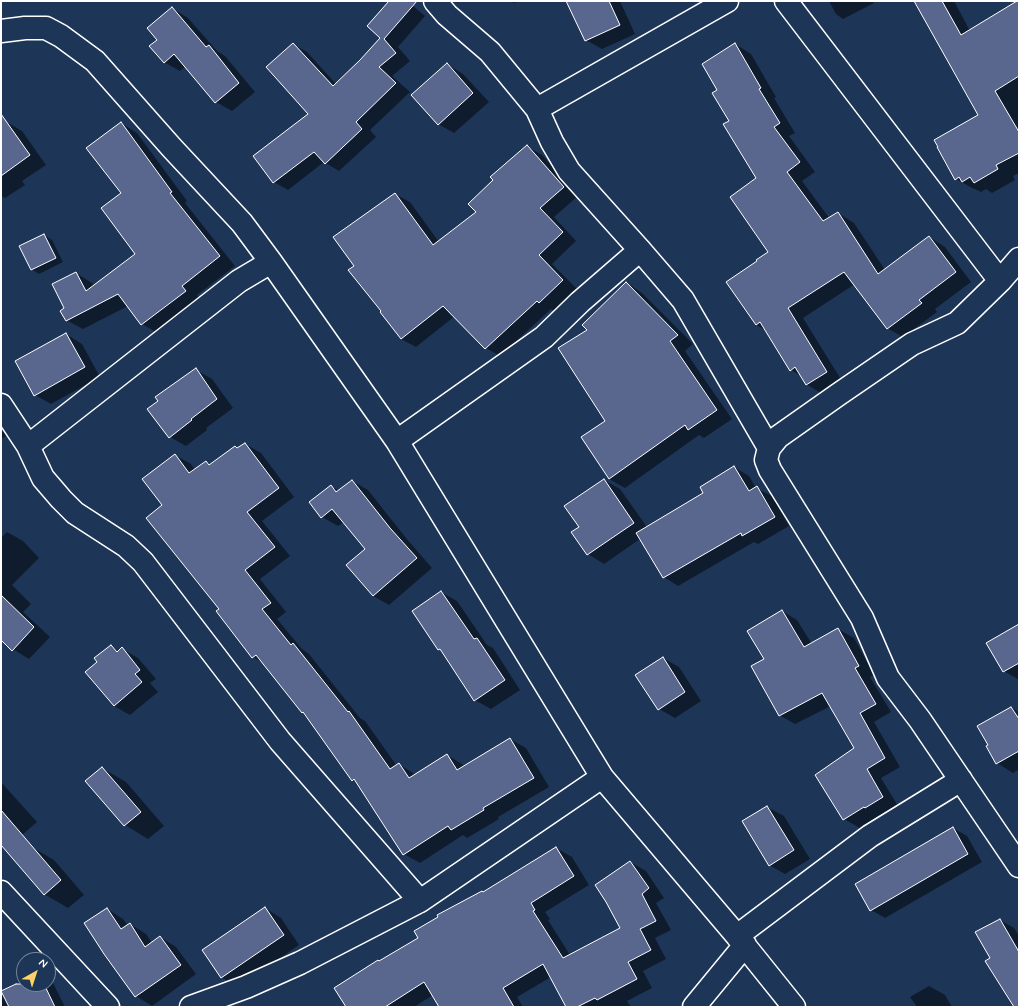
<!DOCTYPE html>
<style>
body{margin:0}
#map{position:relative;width:1020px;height:1008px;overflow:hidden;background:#1d3557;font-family:Mynerve,sans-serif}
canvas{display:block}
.frame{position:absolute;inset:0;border:2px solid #fff;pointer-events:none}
.north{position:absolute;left:16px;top:952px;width:40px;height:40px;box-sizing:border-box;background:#1d3557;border:1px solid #77869a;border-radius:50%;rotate:39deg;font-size:11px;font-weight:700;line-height:16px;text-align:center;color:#fff}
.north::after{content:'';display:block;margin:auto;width:14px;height:18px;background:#ffd166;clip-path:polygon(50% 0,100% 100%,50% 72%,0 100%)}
</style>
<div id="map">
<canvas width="1020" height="1008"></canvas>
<div class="frame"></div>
<div class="north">N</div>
</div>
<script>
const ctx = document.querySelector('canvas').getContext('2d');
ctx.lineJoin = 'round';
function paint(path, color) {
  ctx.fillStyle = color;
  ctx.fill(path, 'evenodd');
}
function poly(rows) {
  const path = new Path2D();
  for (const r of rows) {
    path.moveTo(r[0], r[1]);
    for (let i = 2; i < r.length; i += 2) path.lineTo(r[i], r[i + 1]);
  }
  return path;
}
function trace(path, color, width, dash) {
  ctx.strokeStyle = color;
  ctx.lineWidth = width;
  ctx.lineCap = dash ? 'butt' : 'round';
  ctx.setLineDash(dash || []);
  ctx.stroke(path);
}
paint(poly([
 [390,1,407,1,425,16,398,47,410,61,392,76,410,92,370,130,376,137,339,171,324,162,288,190,274,182,310,114,293,44,307,52,336,84,381,38],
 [510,1,521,1,514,3],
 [568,1,620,1,635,34,602,49,586,40],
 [829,1,873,1,874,3,843,19,836,14],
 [915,1,954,1,970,31,1019,1,1019,173,1013,176,1015,180,992,193,986,189,981,192,975,189,974,189,956,179,979,115],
 [172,8,188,18,217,51,225,56,255,92,232,111,216,102,186,66,180,71,164,62],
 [735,44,751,54,776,97,774,98,795,133,789,136,815,172,802,181,830,219,838,213,854,223,885,270,929,237,945,247,971,282,935,309,937,312,903,337,887,328,855,284,803,318,842,381,822,394,806,384,801,376,791,370,767,331,756,325,770,252,758,178,730,121,719,90],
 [447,64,463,74,489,102,454,133,438,124],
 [5,121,22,131,46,165,22,181,25,185,5,198,1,196,1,125],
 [121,123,137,133,187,201,185,203,235,266,197,295,201,301,158,333,142,324,128,306,83,329,66,320,65,308,76,273,92,283,94,286,136,255,123,194],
 [527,146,542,155,578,196,554,217,576,241,552,264,577,289,554,311,551,309,500,356,486,348,455,316,416,347,401,339,382,311,356,266,395,194,410,202,439,242,477,212],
 [44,235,52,240,63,262,39,274,31,269],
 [627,283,642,293,693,344,685,351,732,419,704,438,699,435,625,488,609,479,607,421],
 [66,334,82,344,100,377,51,404,35,395],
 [196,370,212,379,233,408,206,428,207,430,186,446,170,437],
 [1,429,6,436,1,439],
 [245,444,261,453,294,497,262,521,290,556,260,579,286,612,277,619,302,649,309,654,360,718,365,721,397,766,399,764,416,775,447,755,462,764,464,766,510,739,526,748,549,787,498,817,499,819,467,838,463,835,420,863,404,854,358,783,353,780,306,714,265,664,253,657,220,610,164,506,175,455,191,464,195,470,206,462,211,465,235,447,238,449],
 [734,467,749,476,756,488,772,496,789,526,758,544,754,542,678,586,664,577,640,539,604,564,588,554,580,528,604,480,620,489,647,527,704,493],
 [352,481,368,490,406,538,432,568,389,605,373,596,367,549,344,522,338,526,322,517,331,486,339,491],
 [7,532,23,541,39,558,12,585,31,604,23,612,50,637,29,659,13,649,1,637,1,538],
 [441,592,457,601,487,645,493,648,520,690,491,709,475,700,444,652,439,649],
 [782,611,797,620,812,644,838,629,854,638,874,675,870,677,891,712,874,722,900,767,881,778,898,806,881,816,880,815,860,828,844,819,856,749,831,706,795,724,779,715,766,659],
 [1019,625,1019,680,1004,671],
 [111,646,119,651,122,649,138,658,156,679,150,683,158,692,130,715,114,706],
 [663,658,679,667,701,701,675,718,659,709],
 [1011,708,1019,712,1019,772,1018,770,1013,773,997,763],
 [102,768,126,782,164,826,148,839,125,825],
 [1,782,37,822,13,843,1,836],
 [767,807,784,816,810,859,785,874,769,865],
 [953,828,967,836,982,862,885,918,871,910],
 [30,846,54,860,84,895,68,908,44,894],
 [556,848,572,857,589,885,545,912,550,919,548,920,570,955,621,928,630,862,646,871,664,898,656,903,671,930,655,938,666,959,643,971,652,988,627,1001,631,1007,567,1007,551,977,517,997,523,1007,441,1007,433,995,414,1007,347,1007,380,962,420,938,483,892],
 [265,908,281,918,299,945,238,987,221,977],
 [107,909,123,919,128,926,130,924,146,934,152,943,160,937,176,947,196,974,152,1006,136,996],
 [1000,920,1014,928,1019,936,1019,1007,1013,1007,1008,999,1009,998,991,959],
 [48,980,53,983,65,1007,1,1007,1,992,24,981,24,984,48,984],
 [929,986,945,995,952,1007,917,1007,910,997]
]), '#0007');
const building = poly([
 [389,1,417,1,384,39,396,53,379,67,396,83,356,122,362,129,325,164,314,152,273,183,253,156,308,114,266,67,293,43,333,86,360,60,380,38,367,26,389,1],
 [566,1,609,1,620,25,585,41,566,1],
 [914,1,942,1,961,35,1017,1,1019,1,1019,76,995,91,1019,132,1019,153,996,165,998,169,974,183,970,177,962,182,959,177,955,180,937,147,938,147,934,140,978,115,914,1],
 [172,7,206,47,209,45,239,83,215,103,174,54,164,63,149,46,157,40,147,28,172,7],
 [735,43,761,88,759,89,780,123,774,127,800,162,787,172,823,221,838,212,878,274,929,236,956,272,919,300,922,303,887,329,844,272,788,308,827,372,806,385,795,367,790,371,760,322,756,325,726,282,757,261,756,260,768,252,730,197,756,178,723,124,729,121,712,93,717,90,702,64,735,43],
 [447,63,473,93,438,125,411,95,447,63],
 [1,114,30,155,1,176,1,114],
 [121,122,172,192,170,193,220,256,182,286,186,291,141,325,118,294,66,321,60,311,64,308,52,284,76,272,86,291,135,254,101,208,121,193,86,148,121,122],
 [527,145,564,187,540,208,563,232,539,255,563,280,539,303,537,301,485,349,443,306,401,339,380,312,381,311,348,270,354,266,333,237,395,193,433,245,476,212,468,204,493,180,490,177,527,145],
 [44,234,56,258,31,270,19,246,44,234],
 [626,282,678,335,670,341,717,410,688,430,685,425,609,479,581,437,605,421,558,348,587,330,582,325,626,282],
 [66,333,85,367,34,396,15,361,66,333],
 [196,368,217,399,191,419,192,420,169,438,147,409,158,401,155,397,196,368],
 [245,443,279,488,247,512,275,547,245,570,271,603,262,609,291,645,293,643,348,712,349,711,390,769,399,763,409,778,447,754,457,770,510,738,534,778,483,808,484,810,451,830,448,826,403,855,354,779,352,781,303,712,302,713,256,655,252,658,216,611,219,609,146,518,162,505,142,479,175,454,189,473,206,461,209,465,235,446,237,448,245,443],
 [734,466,749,491,757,486,775,517,742,536,741,533,663,578,636,533,703,493,700,487,734,466],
 [604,479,634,523,587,555,571,532,579,527,564,506,604,479],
 [352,480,390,528,417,558,373,596,346,565,365,549,332,509,321,518,309,502,331,485,336,492,352,480],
 [441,591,474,639,477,638,505,680,474,701,440,649,438,650,412,611,441,591],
 [1,595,34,627,12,651,1,640,1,595],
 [782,610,804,647,838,628,859,666,855,668,876,704,860,713,885,758,867,769,883,797,865,808,864,807,843,820,815,775,854,748,822,693,779,716,751,666,764,659,747,631,782,610],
 [1019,624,1019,663,1003,672,986,643,1019,624],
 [111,645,117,652,122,647,140,670,135,674,142,682,114,706,85,672,97,662,94,658,111,645],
 [663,657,685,692,658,710,635,675,663,657],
 [1011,707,1019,719,1019,751,996,764,986,746,988,745,977,726,1011,707],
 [102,767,141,812,124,826,85,781,102,767],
 [767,806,794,850,769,866,742,821,767,806],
 [1,810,61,880,44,895,1,845,1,810],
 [953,827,968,854,870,911,855,884,953,827],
 [556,847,574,876,531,903,535,910,533,911,563,958,620,928,606,902,595,885,630,861,649,888,642,894,656,921,640,929,651,950,628,962,637,979,597,1000,595,998,577,1007,566,1007,543,964,503,988,514,1007,439,1007,424,982,385,1007,346,1007,334,988,378,960,379,961,418,938,414,931,438,917,437,915,482,891,483,892,556,847],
 [265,907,284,935,221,978,202,950,265,907],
 [107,908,121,929,130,923,145,947,160,936,181,965,135,997,104,954,84,923,107,908],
 [1000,919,1019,952,1019,1007,1014,1007,985,961,990,958,975,932,1000,919],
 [16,984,44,984,55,1007,9,1007,1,991,16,984]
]);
paint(building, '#59678f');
trace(building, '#fff', 1);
const minor = poly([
 [435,1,447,15,490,52,537,109,552,142,569,171,640,250,683,300,769,448],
 [786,1,1000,281],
 [1,31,25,28,46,28,61,36,95,61,172,148,242,223,271,262,397,441,602,777,737,936,794,1007],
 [537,109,727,1],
 [1019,259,1000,281,957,323,912,344,839,394,778,437,769,448,766,460,770,470,862,618,888,678,920,720,1019,866],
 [1,405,28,446,43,478,61,499,75,513,126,546,143,562,280,741,420,901],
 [397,441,544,337,580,302,640,250],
 [28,446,239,281,271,262],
 [1,892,108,1007],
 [737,936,870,836,961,780],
 [191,1007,246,987,300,963,420,901,602,777],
 [694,1007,745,945]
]);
trace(minor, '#fff', 25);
trace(minor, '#1d3557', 22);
</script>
